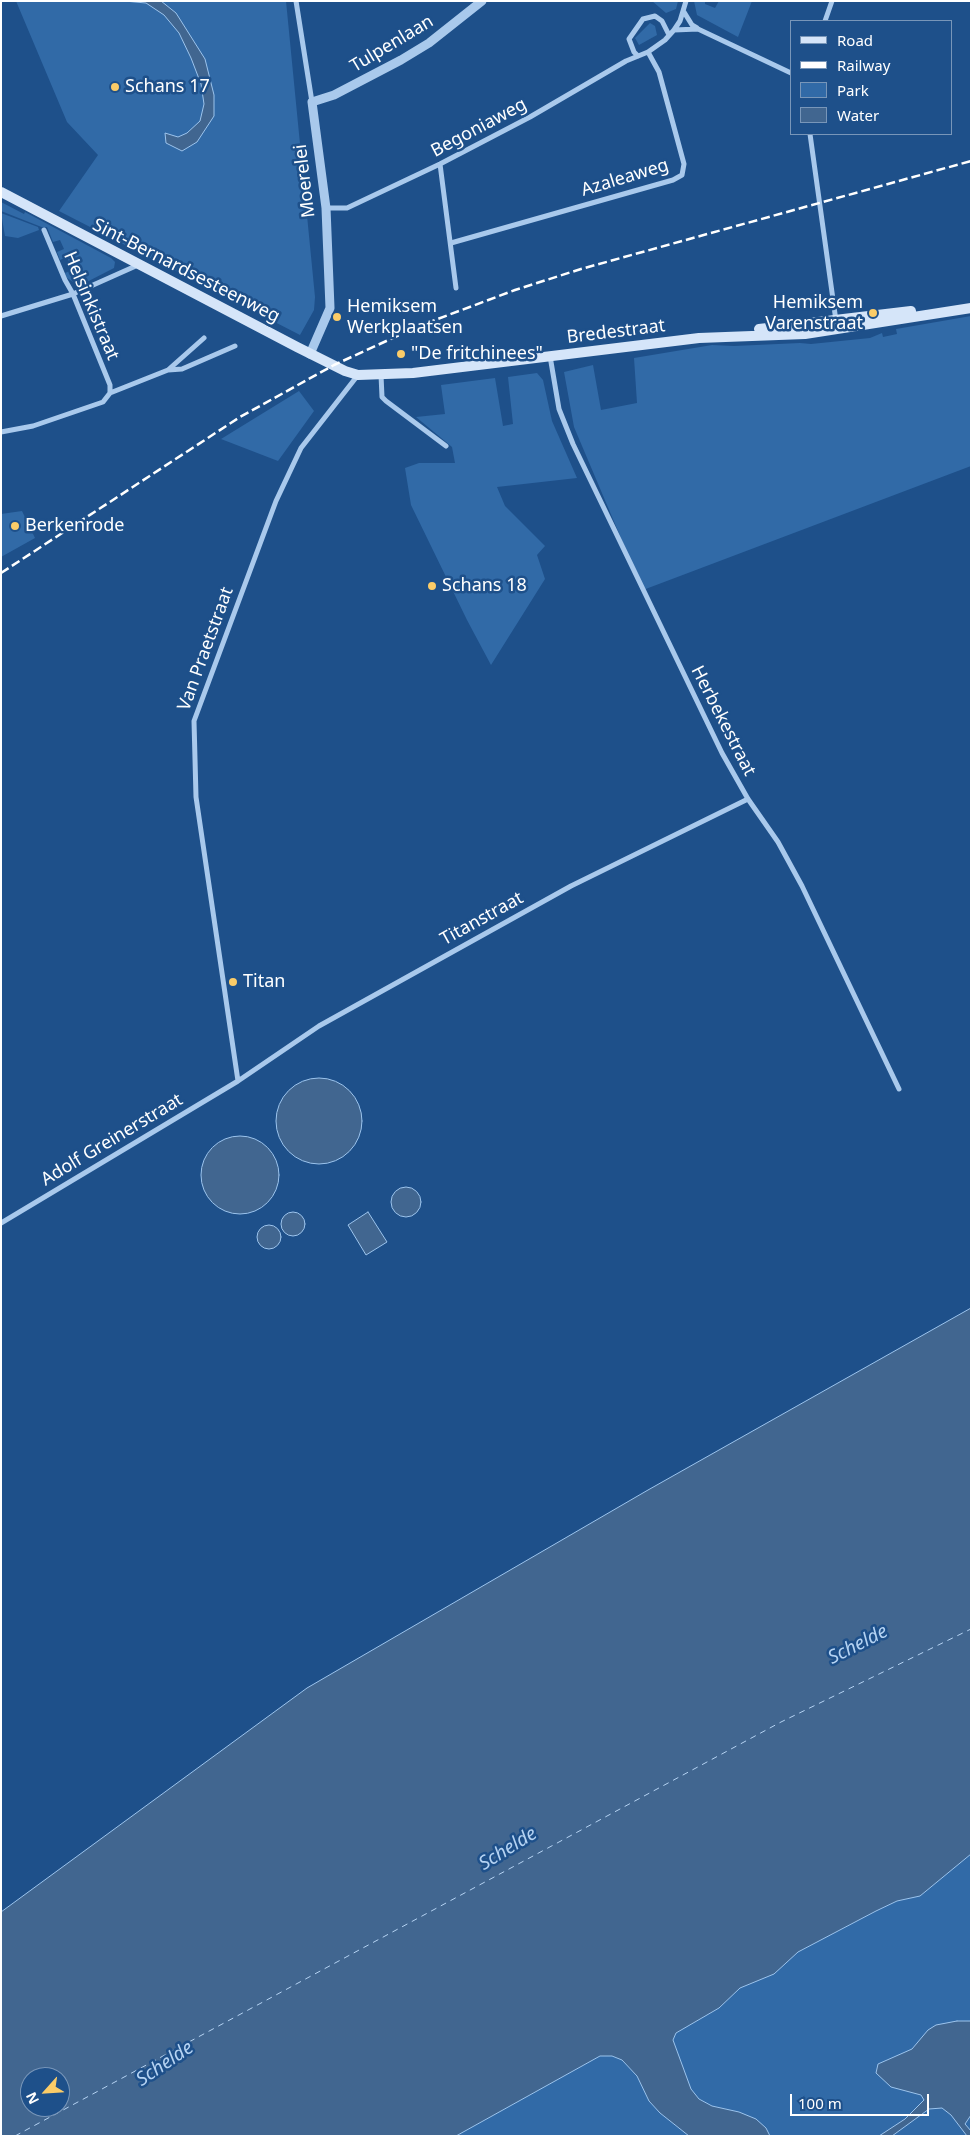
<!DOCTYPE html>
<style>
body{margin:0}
#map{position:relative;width:972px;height:2137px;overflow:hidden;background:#1e508a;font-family:"Noto Sans",sans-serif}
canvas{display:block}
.frame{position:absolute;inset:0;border:2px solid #fff;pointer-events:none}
.legend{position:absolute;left:790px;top:20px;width:162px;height:115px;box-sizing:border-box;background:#1e508a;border:1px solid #7896b9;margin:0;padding:6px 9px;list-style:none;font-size:15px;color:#fff}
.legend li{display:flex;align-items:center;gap:10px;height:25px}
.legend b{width:25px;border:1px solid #7896b9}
.north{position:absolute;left:20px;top:2067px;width:50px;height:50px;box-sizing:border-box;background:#1e508a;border:1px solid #7896b9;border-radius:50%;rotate:244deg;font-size:14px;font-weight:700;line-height:20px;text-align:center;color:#fff}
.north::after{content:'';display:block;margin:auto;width:18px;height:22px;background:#fbcc68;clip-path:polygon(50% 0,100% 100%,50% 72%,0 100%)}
.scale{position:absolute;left:790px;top:2094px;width:139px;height:22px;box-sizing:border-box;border:2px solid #fff;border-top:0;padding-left:6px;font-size:15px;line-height:18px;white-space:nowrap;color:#fff;-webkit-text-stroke:4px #1e508a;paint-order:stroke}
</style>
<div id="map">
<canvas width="972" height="2137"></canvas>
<div class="frame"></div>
<ul class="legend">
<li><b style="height:6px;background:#d5e5f9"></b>Road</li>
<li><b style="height:6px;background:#fff"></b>Railway</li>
<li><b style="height:14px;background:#316aa7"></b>Park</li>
<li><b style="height:14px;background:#416690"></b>Water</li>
</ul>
<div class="north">N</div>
<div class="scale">100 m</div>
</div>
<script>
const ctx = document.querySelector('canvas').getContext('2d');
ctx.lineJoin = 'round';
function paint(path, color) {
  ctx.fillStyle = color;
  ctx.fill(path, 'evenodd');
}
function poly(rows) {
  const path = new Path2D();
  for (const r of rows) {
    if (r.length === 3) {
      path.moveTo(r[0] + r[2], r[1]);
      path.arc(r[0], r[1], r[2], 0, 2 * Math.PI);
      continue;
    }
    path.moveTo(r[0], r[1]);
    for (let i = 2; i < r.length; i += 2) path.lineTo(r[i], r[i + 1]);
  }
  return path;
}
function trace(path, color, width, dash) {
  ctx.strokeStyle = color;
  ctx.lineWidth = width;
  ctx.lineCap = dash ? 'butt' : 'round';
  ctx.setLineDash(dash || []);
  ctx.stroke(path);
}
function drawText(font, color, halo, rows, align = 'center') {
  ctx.font = font + ' "Noto Sans",sans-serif';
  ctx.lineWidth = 5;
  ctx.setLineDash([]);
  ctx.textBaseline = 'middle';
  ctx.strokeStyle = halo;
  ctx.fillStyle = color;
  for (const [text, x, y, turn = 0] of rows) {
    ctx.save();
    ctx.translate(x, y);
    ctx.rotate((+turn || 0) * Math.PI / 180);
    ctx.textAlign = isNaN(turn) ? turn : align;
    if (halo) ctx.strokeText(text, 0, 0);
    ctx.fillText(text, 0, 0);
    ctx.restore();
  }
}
paint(poly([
 [16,1,286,1,315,297,314,310,300,335,59,211,98,155,67,122],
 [652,1,678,1,676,9,666,13],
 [694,1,705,1,705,4,715,8,719,1,752,1,738,37,697,15],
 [650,23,655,26,657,35,639,45,635,38],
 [1,202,24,214,25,212,111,258,115,262,114,268,79,286,67,278,65,273,72,270,67,257,60,260,57,252,64,249,60,240,53,242,47,227,44,228,1,211],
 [1,213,38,227,39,230,18,238,5,236],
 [971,316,971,466,643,590,574,427,564,372,593,365,601,410,637,403,634,358,712,345,734,346,800,343,811,344,870,338,882,333,883,337,897,334,896,329],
 [537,373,543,380,552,421,577,478,497,487,505,506,545,546,537,555,545,579,491,665,467,620,411,505,405,468,419,463,455,463,452,447,416,417,445,414,441,385,495,378,503,426,513,424,508,377],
 [299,391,314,411,278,461,221,439],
 [22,511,35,538,1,557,1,514],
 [971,1854,971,2136,770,2136,766,2128,739,2112,712,2106,699,2099,690,2089,673,2040,676,2033,719,2008,739,1988,774,1973,798,1952,876,1911,897,1901,920,1896],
 [600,2056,612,2056,622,2060,637,2076,649,2101,660,2113,689,2136,456,2136]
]), '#316aa7');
const water = poly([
 [124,1,161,1,176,13,205,59,214,95,214,116,197,142,182,151,166,143,165,133,178,137,187,133,200,121,204,104,201,84,191,58,179,33,164,15,146,3,124,1],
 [319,1121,43],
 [240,1175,39],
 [406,1202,15],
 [293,1224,12],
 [368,1212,387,1242,366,1255,348,1225,368,1212],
 [269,1237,12],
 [971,1308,971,1854,920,1896,897,1901,876,1911,798,1952,774,1974,740,1988,719,2008,676,2033,673,2040,691,2089,699,2099,712,2106,739,2112,756,2119,766,2128,770,2136,689,2136,660,2113,649,2101,637,2076,622,2060,612,2056,600,2056,456,2136,1,2136,1,1912,307,1688,648,1490,971,1308],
 [30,2077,60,2077,60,2107,30,2107,30,2077],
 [957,2021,971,2021,971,2115,965,2124,971,2131,971,2136,967,2136,951,2115,942,2108,929,2109,892,2136,879,2136,905,2119,924,2100,921,2095,891,2087,876,2073,878,2064,912,2049,928,2030,936,2025,957,2021]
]);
paint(water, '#416690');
trace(water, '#9cc4ed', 1);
trace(poly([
 [15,2136,781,1722,971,1629]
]), '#b5d3f3', 1, [6, 5]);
trace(poly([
 [296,1,312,102],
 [684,12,692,25,697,28],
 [825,21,832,1],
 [674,30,680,21,686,1],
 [638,56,634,52,629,39,643,19,655,16,662,21,669,35],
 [810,134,836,321],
 [440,164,456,288],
 [326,208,347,208,440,164,530,117,626,61,648,52,665,40,674,30,698,29,791,73],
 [44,230,65,280,73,294,110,385,110,393],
 [451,243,673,180,682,175,684,164,659,72,648,52],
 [1,316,73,294,138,265],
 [550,356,559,409,573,444,722,753,748,799,778,842,802,886,899,1089],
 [168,370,182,369,235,346],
 [381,375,382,397,386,401,446,446],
 [1,432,33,426,103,402,110,393,168,370,204,338],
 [238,1081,196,797,194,721,276,501,301,448,358,375],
 [1,1223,238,1081,319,1026,571,886,748,799]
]), '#a9c9ec', 5);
trace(poly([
 [310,354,330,308,326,208,312,102,334,95,401,60,429,43,482,1]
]), '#a9c9ec', 9);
trace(poly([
 [1,192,297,347,345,371,358,375,413,373,699,338,805,334,971,308],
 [759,329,911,311]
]), '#d5e5f9', 10);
trace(poly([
 [1,573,240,417,334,365,419,326,515,290,581,269,971,161]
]), '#fff', 2.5, [9, 4]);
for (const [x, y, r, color] of [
 [115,87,5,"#fbcc68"],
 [873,313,5,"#fbcc68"],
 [337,317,5,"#fbcc68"],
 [401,354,5,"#fbcc68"],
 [15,526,5,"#fbcc68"],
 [432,586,5,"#fbcc68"],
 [233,982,5,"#fbcc68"]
]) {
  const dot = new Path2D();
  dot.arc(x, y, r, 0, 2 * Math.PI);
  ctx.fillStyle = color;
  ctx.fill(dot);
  trace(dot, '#1e508a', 2);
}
drawText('18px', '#fff', '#1e508a', [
 ["Tulpenlaan",392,44,-31],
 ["Begoniaweg",479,128,-28],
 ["Azaleaweg",625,178,-17],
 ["Moerelei",305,181,-97],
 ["Sint-Bernardsesteenweg",186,271,27],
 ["Helsinkistraat",91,306,67],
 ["Bredestraat",616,332,-7],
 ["Van Praetstraat",206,649,-70],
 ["Herbekestraat",723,721,63],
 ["Titanstraat",482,919,-29],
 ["Adolf Greinerstraat",112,1140,-31]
]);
drawText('18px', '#fff', '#1e508a', [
 ["Schans 17",125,87],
 ["Hemiksem",863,303,"right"],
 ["Varenstraat",863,324,"right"],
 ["Hemiksem",347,307],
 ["Werkplaatsen",347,328],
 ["\"De fritchinees\"",411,354],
 ["Berkenrode",25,526],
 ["Schans 18",442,586],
 ["Titan",243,982]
], 'left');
drawText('italic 19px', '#b5d3f3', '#1e508a', [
 ["Schelde",858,1645,-27],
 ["Schelde",508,1849,-32],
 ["Schelde",165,2064,-34]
]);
</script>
